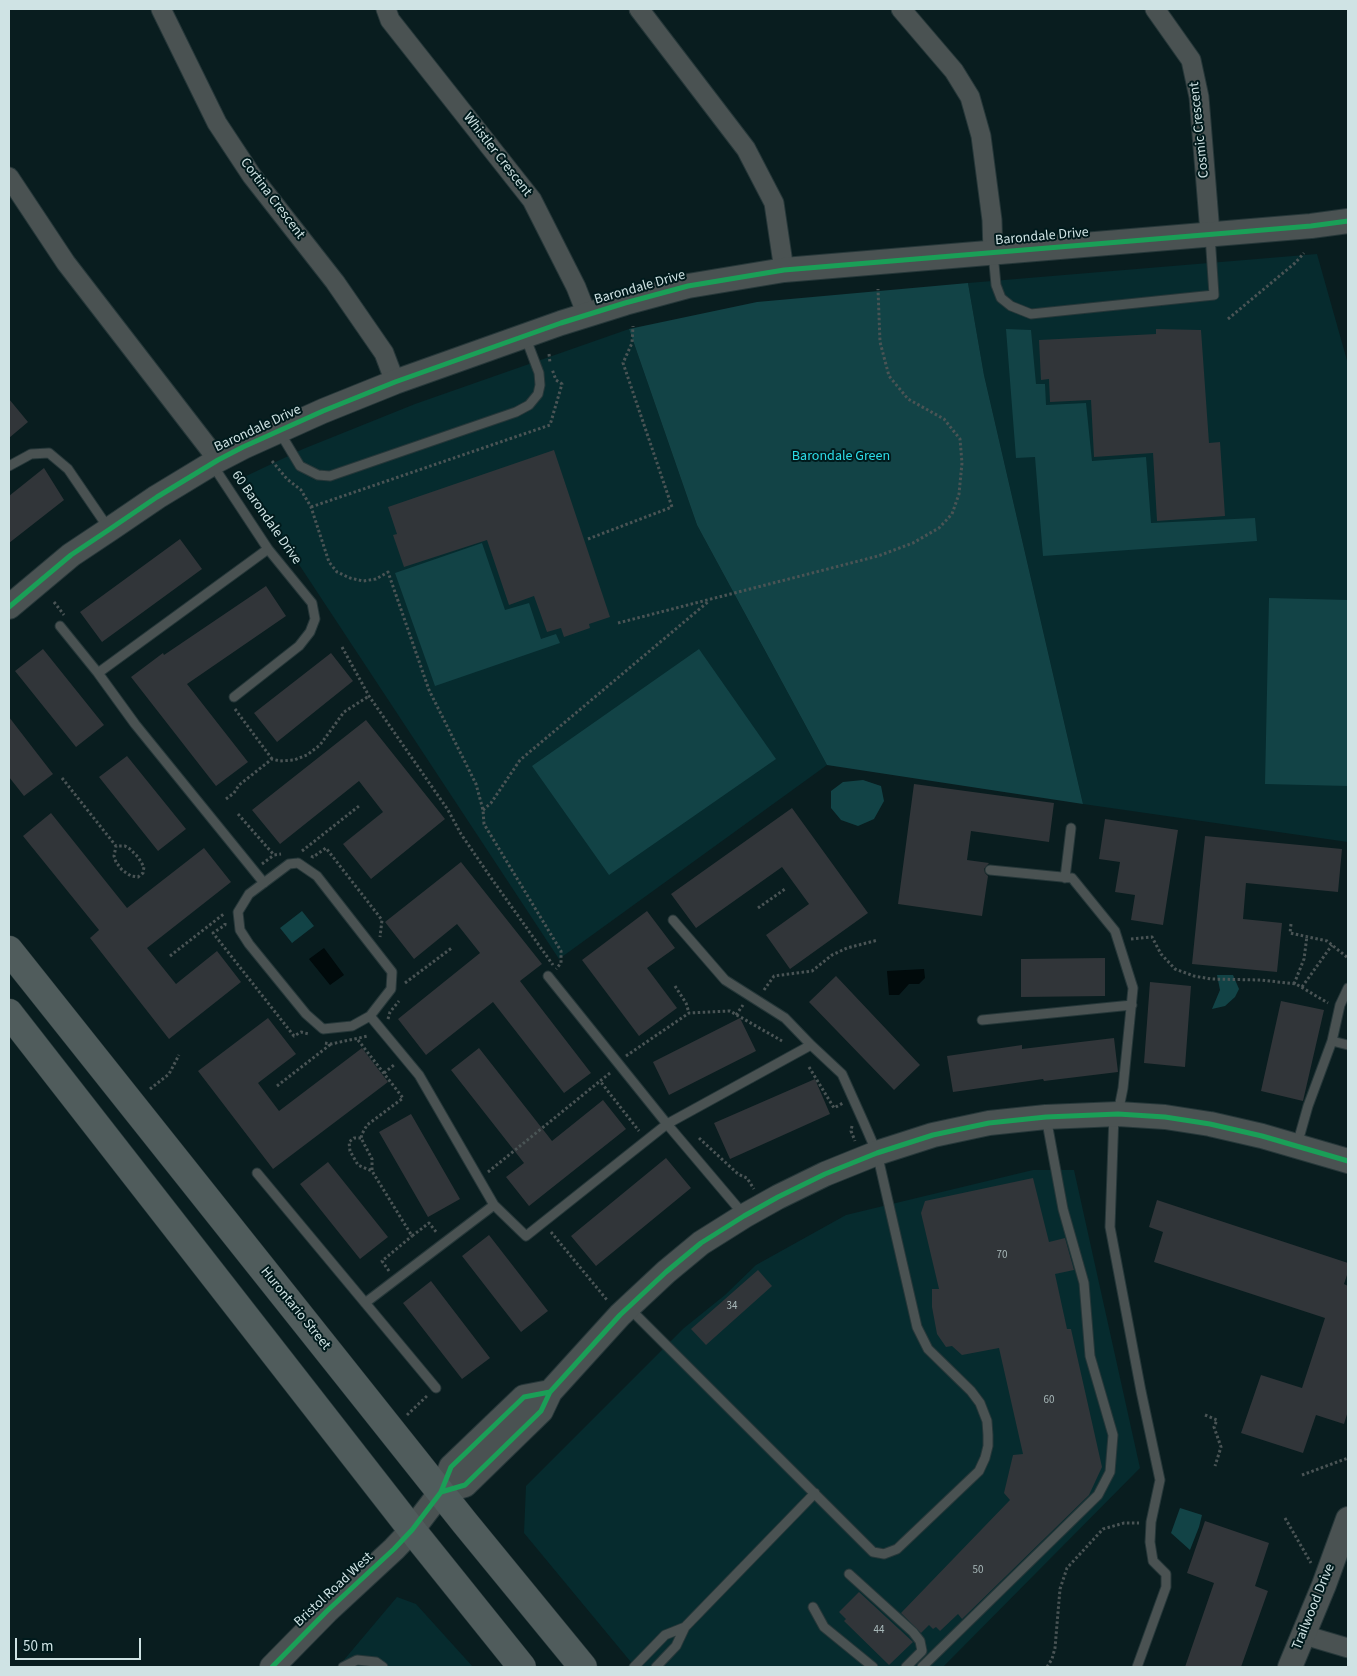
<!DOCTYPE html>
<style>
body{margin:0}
#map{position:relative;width:1357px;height:1676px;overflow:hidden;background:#091d1f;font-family:"Source Sans 3",sans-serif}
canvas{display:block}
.frame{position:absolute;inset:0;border:10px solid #cfe3e4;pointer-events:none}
.scale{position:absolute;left:15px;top:1638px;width:126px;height:22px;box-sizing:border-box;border:2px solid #cfe3e4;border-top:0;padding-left:6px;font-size:15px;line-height:18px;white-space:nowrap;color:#cfe3e4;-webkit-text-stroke:4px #001a1c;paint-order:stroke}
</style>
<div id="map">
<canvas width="1357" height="1676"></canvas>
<div class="frame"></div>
<div class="scale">50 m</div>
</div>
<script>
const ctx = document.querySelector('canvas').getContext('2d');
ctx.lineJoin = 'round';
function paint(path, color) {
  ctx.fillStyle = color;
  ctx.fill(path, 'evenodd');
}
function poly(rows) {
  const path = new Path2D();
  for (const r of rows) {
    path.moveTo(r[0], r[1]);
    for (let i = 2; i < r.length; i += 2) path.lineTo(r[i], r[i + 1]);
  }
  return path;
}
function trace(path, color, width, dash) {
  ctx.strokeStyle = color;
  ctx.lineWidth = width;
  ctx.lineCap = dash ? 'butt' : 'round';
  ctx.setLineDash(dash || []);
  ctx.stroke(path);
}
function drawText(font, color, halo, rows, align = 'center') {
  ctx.font = font + ' "Source Sans 3",sans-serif';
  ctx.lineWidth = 4;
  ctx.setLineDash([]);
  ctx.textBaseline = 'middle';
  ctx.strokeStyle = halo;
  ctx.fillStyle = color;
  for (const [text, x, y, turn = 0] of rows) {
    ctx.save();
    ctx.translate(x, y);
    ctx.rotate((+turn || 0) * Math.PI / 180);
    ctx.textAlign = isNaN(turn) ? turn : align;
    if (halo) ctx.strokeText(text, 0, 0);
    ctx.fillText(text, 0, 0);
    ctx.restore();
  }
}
paint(poly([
 [1317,254,1348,364,1348,842,1083,804,984,375,968,283],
 [629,329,697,525,827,765,559,959,242,478,303,449,415,404],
 [1033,1170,1074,1170,1140,1468,943,1667,635,1667,524,1533,526,1486,684,1328,725,1295,756,1265,846,1215],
 [397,1597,416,1604,473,1667,338,1667]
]), '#062b2e');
paint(poly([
 [968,283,984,375,1083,804,827,765,697,525,629,329,757,302],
 [1006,329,1031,330,1036,384,1045,384,1046,405,1086,403,1092,461,1146,457,1151,523,1255,518,1257,541,1043,556,1035,457,1016,458],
 [482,543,505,610,529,603,541,639,556,634,560,643,435,686,395,573],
 [1269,598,1348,600,1348,786,1265,784],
 [699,649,776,759,609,875,532,766],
 [863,780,881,786,884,801,874,819,858,826,841,820,831,808,831,791,843,782],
 [302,911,314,926,292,943,280,928],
 [1217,975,1233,975,1239,989,1235,997,1225,1006,1212,1009,1220,990],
 [1180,1508,1202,1515,1199,1527,1190,1550,1171,1533]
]), '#124346');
paint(poly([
 [324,948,344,975,330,985,309,959],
 [924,969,925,978,919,984,909,984,899,995,889,995,887,971]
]), '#010a0b');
paint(poly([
 [1156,329,1201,330,1209,443,1220,442,1225,516,1157,521,1153,453,1094,457,1091,400,1050,402,1049,379,1041,380,1039,340,1156,334],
 [9,399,28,422,9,438],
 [554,450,610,617,589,624,590,628,564,637,561,628,547,632,534,596,509,605,487,540,404,567,393,535,397,534,388,507],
 [44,468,64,500,9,543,9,496],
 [180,539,202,569,102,642,80,612],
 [266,586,286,616,187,684,248,762,216,786,131,677,163,653,164,655],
 [43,649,104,725,76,747,15,671],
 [331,653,353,681,277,742,254,713],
 [9,717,53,774,24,796,9,777],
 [366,720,445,819,371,879,343,844,383,812,359,781,280,844,252,810],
 [127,756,186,829,158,851,99,777],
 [914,784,1054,803,1049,842,971,831,967,860,989,863,984,869,985,873,988,876,982,916,898,904],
 [792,808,868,913,790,969,766,935,809,904,782,867,696,928,671,894],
 [51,813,127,908,204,848,231,882,147,948,176,984,217,951,241,982,169,1039,90,938,99,930,23,836],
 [1105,819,1178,830,1163,925,1131,920,1135,895,1115,892,1120,862,1099,859],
 [1205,836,1342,849,1338,892,1246,883,1243,919,1282,923,1277,972,1192,964],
 [461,862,542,964,520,981,591,1073,564,1093,493,1002,426,1055,398,1019,480,953,457,924,414,959,385,922],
 [647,911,675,948,647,968,677,1008,639,1036,582,960],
 [1105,958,1105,996,1021,997,1021,959],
 [836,976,920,1065,894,1090,809,1002],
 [1150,982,1191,986,1185,1067,1144,1063],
 [1281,1001,1324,1010,1303,1101,1261,1091],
 [268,1018,296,1054,258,1083,279,1111,362,1048,388,1082,273,1169,198,1071],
 [740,1018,756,1051,669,1095,653,1062],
 [1114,1038,1118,1072,1044,1081,1043,1079,953,1092,947,1056,1022,1045,1022,1049],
 [479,1048,552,1141,603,1100,626,1129,529,1206,506,1177,524,1163,451,1070],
 [815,1079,830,1114,730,1159,714,1123],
 [411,1114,460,1199,428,1217,379,1132],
 [666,1158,691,1188,596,1266,571,1236],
 [328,1162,388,1237,360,1259,300,1184],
 [1033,1178,1049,1242,1065,1238,1074,1270,1055,1274,1067,1329,1071,1329,1102,1467,1089,1495,962,1619,958,1614,940,1631,936,1627,933,1629,929,1625,921,1633,901,1613,1010,1500,1004,1493,1013,1455,1023,1454,999,1348,962,1355,952,1346,946,1347,937,1334,932,1307,932,1289,939,1289,921,1213,925,1201],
 [1157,1200,1348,1263,1348,1272,1344,1284,1348,1286,1348,1411,1344,1424,1316,1415,1303,1453,1241,1433,1261,1375,1302,1388,1325,1318,1154,1262,1163,1232,1149,1227],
 [489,1235,548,1311,521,1332,462,1256],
 [758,1270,772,1286,706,1345,691,1329],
 [431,1281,490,1358,462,1379,403,1303],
 [1205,1521,1269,1543,1255,1586,1268,1591,1241,1667,1185,1667,1214,1583,1187,1573],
 [859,1592,913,1642,889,1665,844,1621,846,1619,839,1612]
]), '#313539');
const service = poly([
 [993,253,996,285,1001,298,1011,306,1031,314,1214,295,1210,235],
 [279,431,300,466,318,475,330,476,516,412,529,405,538,394,540,385,539,373,525,336],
 [212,464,268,549,312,603,315,619,310,632,299,646,234,697],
 [9,466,31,454,49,453,68,469,109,529],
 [60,626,98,673,135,724,264,883],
 [98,673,268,549],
 [298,863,317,876,392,972,391,989,370,1016,352,1026,323,1029,306,1014,249,944,240,930,238,912,249,894,289,864,298,863],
 [990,870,1072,878,1115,931,1133,988,1123,1088,1118,1113],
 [1065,878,1071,828],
 [673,920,725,980,785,1018,811,1045],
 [548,976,667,1124,744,1215],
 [370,1016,419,1075,494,1205,526,1236,667,1124,811,1045,842,1074,864,1123,877,1153,917,1327,928,1349,971,1391,980,1403,987,1421,988,1435,988,1446,985,1458,979,1471,897,1549,884,1554,873,1552,629,1308],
 [982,1020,1132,1005],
 [1332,1041,1348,1045],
 [1114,1114,1110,1227,1141,1391,1160,1480,1151,1522,1150,1542,1153,1561,1166,1574,1166,1587,1137,1667],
 [1297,1145,1308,1106,1332,1041,1340,1005,1348,988],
 [257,1173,436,1388],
 [365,1303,494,1205],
 [849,1574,913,1632,920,1641,922,1651,906,1667],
 [813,1607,824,1627,873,1667],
 [343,1667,357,1660,376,1662,383,1667],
 [634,1667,665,1635,685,1627],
 [656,1667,676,1646,685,1627,815,1493],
 [922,1667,1098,1495,1110,1472,1113,1435,1090,1356,1084,1283,1063,1209,1046,1117]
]);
const minor = poly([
 [161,9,217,123,252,176,335,282,384,353,395,382],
 [386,9,390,20,532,200,576,287,587,315],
 [639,9,746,149,774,203,784,270],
 [901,9,954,71,970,97,981,136,992,220,993,253],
 [1155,9,1191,60,1199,97,1210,233],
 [9,177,66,263,218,460],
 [1304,1635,1348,1648]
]);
const tertiary = poly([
 [9,607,71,555,110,529,157,497,218,460,243,447,323,411,395,382,561,323,625,303,688,286,784,270,1311,226,1348,221],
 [441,1492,465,1485,541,1411,550,1392,620,1315,666,1272,701,1243,744,1216,778,1197,825,1174,877,1153,933,1135,989,1123,1046,1117,1118,1114,1165,1117,1210,1124,1262,1136,1348,1161],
 [272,1667,327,1611,394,1549,412,1530,441,1492,451,1467,524,1397,550,1392],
 [1290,1667,1324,1585,1348,1519]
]);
const primary = poly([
 [9,950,465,1523,583,1667],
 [9,1013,412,1530,522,1667]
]);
trace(service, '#263739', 11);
trace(minor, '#263739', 21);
trace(tertiary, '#263739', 26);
trace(primary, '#263739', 29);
trace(poly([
 [1228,319,1295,263,1304,253],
 [549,354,550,363],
 [272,461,287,479,301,490,311,507,329,562,337,572,350,578,363,581,376,579,388,572,429,690,476,784,483,810,484,824,561,951,561,963,556,969],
 [311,507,550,425,562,384,556,380,552,369],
 [588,539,672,507,623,363,632,343,633,326],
 [54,602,64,615],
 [618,623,878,556,913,543,939,528,952,514,959,494,962,463,960,439,944,419,908,399,889,376,880,342,878,289],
 [342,647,369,696,448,810,461,834,489,875,553,965],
 [235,709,272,759],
 [62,778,116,846,125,846,130,849,138,857,144,867,143,873,138,877,131,876,122,870,116,862,114,856,116,846],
 [226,799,234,793,239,785,272,759,280,761,294,760,307,755,320,745,344,712,369,696],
 [483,810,491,803,520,760,709,601],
 [238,814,274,855,281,854],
 [302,851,359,806],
 [311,856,313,857,326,848,382,920,380,937],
 [262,864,274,855],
 [758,908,785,889],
 [225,923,225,925,213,933,294,1036,301,1032,309,1034],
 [1291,924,1290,933,1327,941,1348,958],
 [1131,939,1152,937,1161,954,1175,969,1194,976,1211,979,1261,980,1296,984,1328,1003],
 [170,956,225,913],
 [405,983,453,947],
 [1294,984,1304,959,1307,936],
 [675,986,686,1003,689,1013],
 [1302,987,1332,945],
 [764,990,774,976,812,971,832,955,847,948,878,940],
 [736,1015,743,1005],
 [388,1019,390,1012,399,1001],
 [358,1040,403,1098,367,1125,362,1134,361,1138,372,1159,372,1171,412,1236,429,1223,437,1233],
 [325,1043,331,1044,368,1036],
 [626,1056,689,1013,730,1011,782,1041],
 [809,1067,834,1108,843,1103],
 [384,1073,394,1065],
 [610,1073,600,1081,639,1131],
 [277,1086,331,1044],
 [150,1089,169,1074,179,1055],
 [852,1126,851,1131,855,1141],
 [361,1138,354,1138,349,1142,350,1151,358,1165,372,1171],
 [699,1138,738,1174,747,1178,754,1189],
 [488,1172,600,1081],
 [551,1232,607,1300],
 [389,1271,382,1261,412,1236],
 [407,1415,428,1395],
 [1205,1415,1217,1420,1214,1427,1221,1447,1215,1466],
 [1302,1475,1348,1458],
 [1285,1518,1311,1563],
 [1047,1667,1052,1659,1055,1648,1060,1589,1067,1568,1103,1529,1124,1523,1139,1523]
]), '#4a5455', 3, [2.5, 2.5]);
trace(service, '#4a5252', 9);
trace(minor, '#4a5252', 19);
trace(tertiary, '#4a5252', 24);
trace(primary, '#505c5c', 28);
trace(poly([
 [9,607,71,555,110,529,157,497,218,460,243,447,323,411,395,382,561,323,625,303,688,286,784,270,1311,226,1348,221],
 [441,1492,465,1485,541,1411,550,1392,620,1315,666,1272,701,1243,744,1216,778,1197,825,1174,877,1153,933,1135,989,1123,1046,1117,1118,1114,1165,1117,1210,1124,1262,1136,1348,1161],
 [272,1667,327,1611,394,1549,412,1530,441,1492,451,1467,524,1397,550,1392]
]), '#1a9f57', 5);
drawText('11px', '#a8b8b9', null, [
 ["70",1002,1256],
 ["34",732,1307],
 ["60",1049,1401],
 ["50",978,1571],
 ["44",879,1631]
]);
drawText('14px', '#cfe3e4', '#001a1c', [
 ["Cosmic Crescent",1200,130,-96],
 ["Whistler Crescent",497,155,52],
 ["Cortina Crescent",272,199,53],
 ["Barondale Drive",1042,237,-5],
 ["Barondale Drive",640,288,-16],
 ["Barondale Drive",258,429,-25],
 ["60 Barondale Drive",266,518,55],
 ["Hurontario Street",295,1309,51],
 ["Bristol Road West",334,1590,-43],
 ["Trailwood Drive",1314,1607,-68]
]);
drawText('14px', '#2ddde8', '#001a1c', [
 ["Barondale Green",841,457]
]);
</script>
